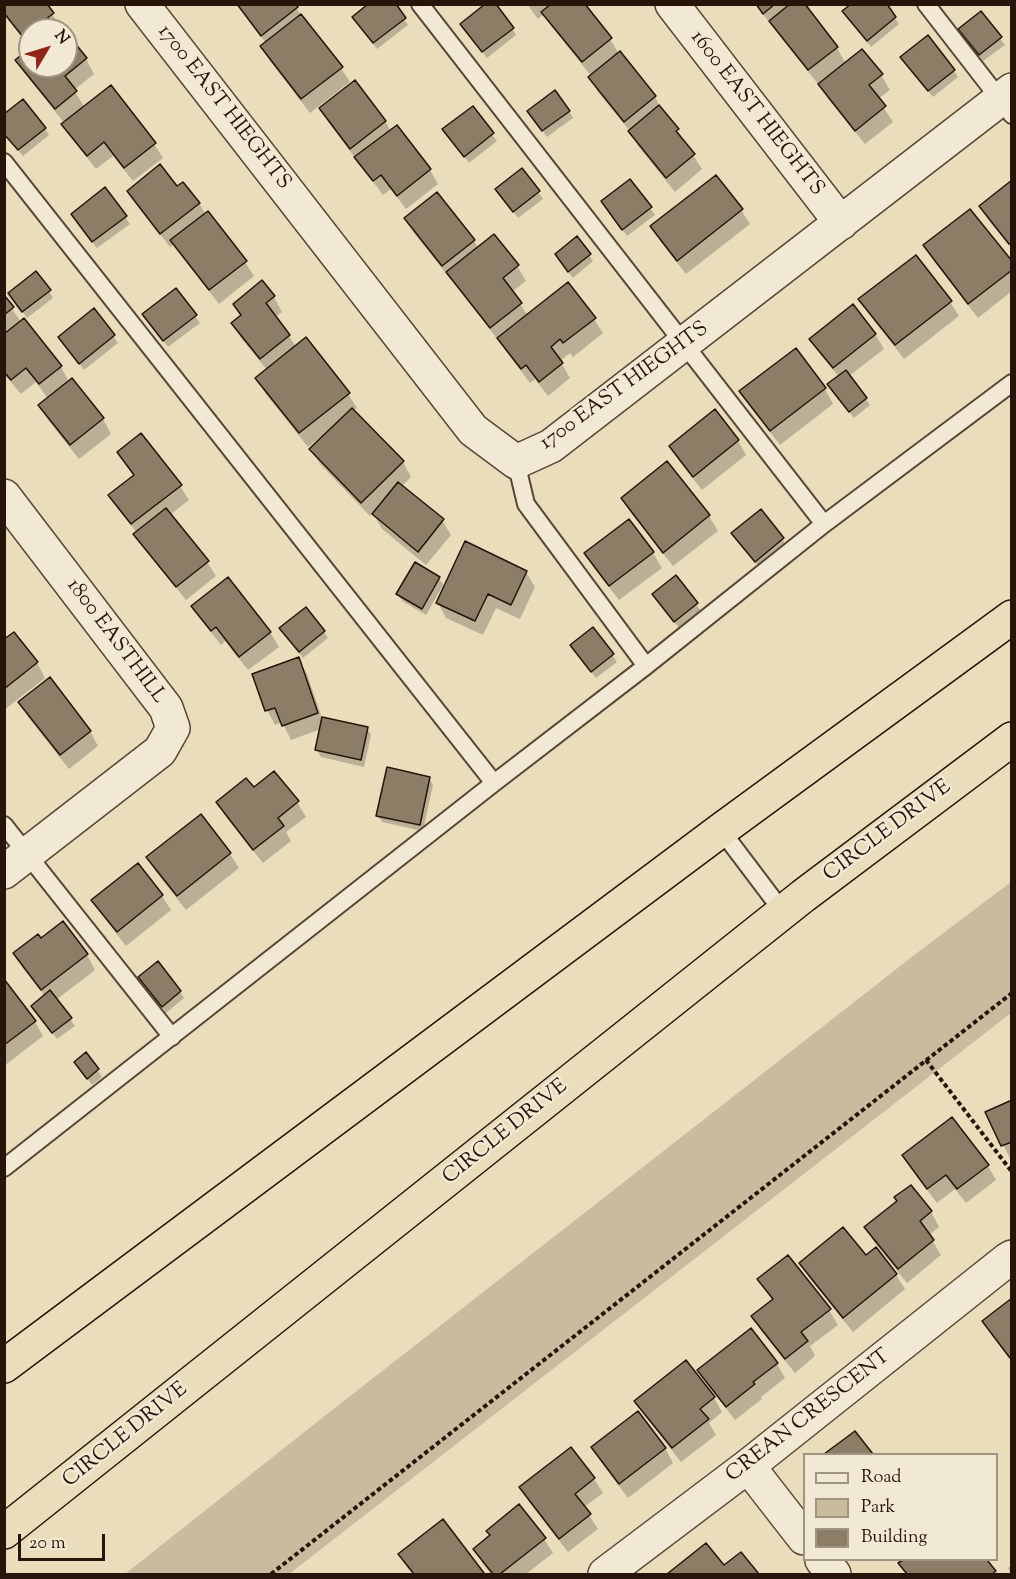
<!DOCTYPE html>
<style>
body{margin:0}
#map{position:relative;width:1016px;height:1579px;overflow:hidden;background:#e9ddbc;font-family:"Sorts Mill Goudy",serif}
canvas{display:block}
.frame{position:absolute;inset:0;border:6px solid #27140a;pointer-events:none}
.legend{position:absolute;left:803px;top:1453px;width:195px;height:108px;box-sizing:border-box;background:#f1e9d3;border:2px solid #a09483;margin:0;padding:8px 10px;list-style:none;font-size:18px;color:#27140a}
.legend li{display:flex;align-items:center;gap:12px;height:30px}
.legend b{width:30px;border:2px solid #a09483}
.north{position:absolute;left:18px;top:18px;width:60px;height:60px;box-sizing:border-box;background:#f1e9d3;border:2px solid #a09483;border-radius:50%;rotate:52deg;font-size:16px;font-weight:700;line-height:24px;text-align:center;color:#27140a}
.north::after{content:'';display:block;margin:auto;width:21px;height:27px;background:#8f2418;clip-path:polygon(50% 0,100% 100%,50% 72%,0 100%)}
.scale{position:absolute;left:18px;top:1534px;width:87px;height:27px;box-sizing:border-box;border:3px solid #27140a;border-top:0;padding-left:8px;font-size:18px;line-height:21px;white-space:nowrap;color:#27140a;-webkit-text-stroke:4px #f1e9d3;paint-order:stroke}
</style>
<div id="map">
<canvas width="1016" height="1579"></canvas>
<div class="frame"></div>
<ul class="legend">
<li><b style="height:8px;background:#f1e9d3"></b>Road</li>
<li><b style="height:16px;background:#c8bb9e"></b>Park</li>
<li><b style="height:16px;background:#8c7d67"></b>Building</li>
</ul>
<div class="north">N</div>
<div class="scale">20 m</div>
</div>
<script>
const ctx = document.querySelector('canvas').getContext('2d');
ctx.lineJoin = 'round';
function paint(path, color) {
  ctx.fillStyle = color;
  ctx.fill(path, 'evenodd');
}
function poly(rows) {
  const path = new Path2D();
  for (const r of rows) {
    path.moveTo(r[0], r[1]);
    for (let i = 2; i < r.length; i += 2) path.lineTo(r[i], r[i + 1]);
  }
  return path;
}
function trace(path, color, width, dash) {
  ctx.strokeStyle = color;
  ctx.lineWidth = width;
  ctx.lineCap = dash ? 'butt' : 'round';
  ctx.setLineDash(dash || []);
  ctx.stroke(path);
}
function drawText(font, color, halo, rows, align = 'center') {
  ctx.font = font + ' "Sorts Mill Goudy",serif';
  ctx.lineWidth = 5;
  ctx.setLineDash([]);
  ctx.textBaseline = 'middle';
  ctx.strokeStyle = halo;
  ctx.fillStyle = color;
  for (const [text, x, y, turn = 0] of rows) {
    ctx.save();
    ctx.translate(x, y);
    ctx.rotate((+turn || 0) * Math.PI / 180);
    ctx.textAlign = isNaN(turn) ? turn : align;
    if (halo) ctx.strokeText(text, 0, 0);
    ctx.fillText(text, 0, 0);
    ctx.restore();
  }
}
paint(poly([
 [1011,882,1011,1013,289,1574,125,1574,317,1422,913,956]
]), '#c8bb9e');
paint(poly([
 [4,4,52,14,63,30,30,30,30,47,4,15],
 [236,4,294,4,302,17,341,68,350,82,310,113,270,61,262,47,266,43],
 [527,4,583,4,610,39,619,54,620,53,655,97,663,112,677,130,702,169,675,192,638,146,630,131,598,92,590,77,591,76,552,27,544,14,538,19],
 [755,4,803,4,837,48,846,64,862,51,881,75,890,90,878,99,893,122,865,144,828,99,819,83,818,84,780,36,774,26,773,27],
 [981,13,1005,45,983,61,964,36],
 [354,18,404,19,408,25,377,49],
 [848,18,895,18,899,24,871,47],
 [512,28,516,35,487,58,466,31],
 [66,34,86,59,94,74,74,90,85,108,154,144,163,158,133,181,113,156,96,169,72,139,63,125,65,124,26,75,17,60,30,50,30,66,66,66],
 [906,64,954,71,958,77,933,97],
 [473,108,497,141,469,163,448,136],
 [321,109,385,121,391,131,397,127,430,170,438,184,406,209,391,189,383,195,329,123],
 [569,111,573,118,547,137,533,118],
 [45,129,49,135,23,156,4,134],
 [522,170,543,199,518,218,501,196],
 [630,181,655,215,627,236,603,202],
 [1012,182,1012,249,989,221,981,206],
 [105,189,130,224,97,248,76,221],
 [177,189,199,203,206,215,245,262,254,276,219,304,181,255,174,244,170,247,137,205,129,191],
 [437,194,474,241,479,249,517,266,526,281,512,292,528,316,594,319,603,333,573,357,570,353,560,361,570,378,548,396,535,379,530,383,452,279,451,280,414,233,406,218],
 [741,210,750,224,686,274,660,241,652,226],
 [925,246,1012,263,1012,291,978,318,933,260],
 [589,255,593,261,573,278,561,262],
 [176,290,200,323,168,347,148,321],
 [49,291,53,298,27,318,9,293],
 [4,297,21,322,61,367,69,382,72,380,103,419,111,434,79,459,48,420,40,405,48,399,36,382,21,394,4,374],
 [274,297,282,312,275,317,289,336,296,347,348,394,357,408,353,411,403,462,411,477,401,487,442,520,451,535,426,565,382,529,373,513,370,516,320,464,311,449,321,440,319,438,308,447,265,393,256,378,267,370,241,338,233,323,241,316,235,304],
 [860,300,950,302,959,316,904,359,869,314],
 [94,310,118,343,84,370,64,344],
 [875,334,884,349,849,376,870,405,854,418,833,391,839,377,820,354,811,339],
 [796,350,825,389,833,404,780,445,750,406,741,391],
 [738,441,746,455,702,490,679,461,671,447],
 [119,452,180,486,189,500,170,515,207,562,216,576,186,600,144,548,135,534,137,533,119,510,110,495,134,476],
 [667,463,709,516,718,531,673,566,631,513,623,498],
 [761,511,787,546,760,568,737,540],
 [629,521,653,553,662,568,619,600,594,568,586,554],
 [526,572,535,587,520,619,496,608,483,635,446,618,438,603],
 [676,577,701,611,679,628,658,601],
 [439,578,443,585,426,615,402,601,398,594],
 [193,606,270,632,279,647,248,670,225,641,221,645,202,621],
 [281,629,324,632,328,638,303,658],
 [593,629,617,662,596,678,576,652],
 [14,634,37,663,45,678,4,710,4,641],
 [298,659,307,674,322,718,367,728,371,735,364,767,321,757,317,750,321,729,291,740,282,722,275,725,267,710],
 [20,702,90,731,98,746,69,769,28,717],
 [429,778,433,785,423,831,382,822,378,816],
 [254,790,297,802,306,817,286,832,291,841,263,863,226,817,218,802],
 [200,816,230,854,239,868,186,910,156,872,148,858],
 [138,865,162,896,171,910,126,946,102,915,93,901],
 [63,923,87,955,95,970,56,1000,75,1026,57,1039,37,1013,45,996,23,968,15,953,40,940],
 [140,978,180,992,184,998,166,1013],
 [4,982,35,1022,43,1036,4,1066],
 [86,1054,102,1077,92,1085,80,1069],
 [1012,1102,1012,1160,1011,1160,987,1113],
 [904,1156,988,1166,996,1180,966,1203,955,1189,937,1203,912,1170],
 [910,1187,931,1212,939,1227,929,1235,941,1255,907,1283,874,1242,866,1227,898,1202],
 [875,1249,896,1275,905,1289,853,1332,809,1278,801,1264,866,1257],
 [759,1280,829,1310,838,1325,810,1346,815,1356,795,1373,761,1331,753,1316,773,1301],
 [1012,1300,1012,1361,992,1336,984,1321],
 [777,1364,785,1378,761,1397,762,1399,735,1420,708,1385,699,1371],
 [713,1396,722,1412,709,1423,716,1435,681,1462,645,1416,636,1402],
 [855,1433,872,1454,826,1454],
 [592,1448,665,1448,673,1463,628,1498,601,1462],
 [571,1449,594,1479,603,1493,584,1507,598,1529,568,1552,529,1502,521,1488],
 [443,1521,484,1574,413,1574,408,1569,400,1554],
 [544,1539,553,1553,526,1574,491,1574,483,1564,475,1550],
 [706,1545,723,1568,741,1554,757,1574,670,1574],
 [905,1560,985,1560,996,1574,907,1574,900,1563],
 [1012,1565,1012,1574,1011,1574,1008,1568]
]), '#0003');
const building = poly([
 [4,4,47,4,54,13,32,30,30,30,30,32,23,37,4,13,4,4],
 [237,4,296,4,298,7,261,36,237,4],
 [368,4,396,4,406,18,373,43,352,17,368,4],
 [485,4,496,4,514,28,482,52,460,24,485,4],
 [551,4,585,4,612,38,582,62,541,12,551,4],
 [756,4,775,4,763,14,756,4],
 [790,4,805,4,838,47,808,70,769,21,790,4],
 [851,4,887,4,896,17,867,41,842,11,851,4],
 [981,11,1002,37,979,55,958,29,981,11],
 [301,14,343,67,301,99,260,46,301,14],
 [66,32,87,58,65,76,77,91,55,109,15,60,30,48,30,66,66,66,66,32],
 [928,35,955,70,928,91,900,57,928,35],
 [862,49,883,74,869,85,886,106,855,131,818,84,862,49],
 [620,51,656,96,624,122,588,77,620,51],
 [355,80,386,121,350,149,319,108,355,80],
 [111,85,156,143,124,168,104,142,87,156,61,124,111,85],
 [555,90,570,111,542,131,527,111,555,90],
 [23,99,46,128,18,150,4,134,4,114,23,99],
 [659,105,679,129,676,131,695,154,666,178,628,131,659,105],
 [473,106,494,133,464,157,442,129,473,106],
 [397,125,431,169,397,196,381,175,373,181,354,157,397,125],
 [160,164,177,186,183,182,200,203,160,234,127,191,160,164],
 [522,168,540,191,513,212,495,189,522,168],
 [716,175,743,209,677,261,650,226,716,175],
 [630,179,652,207,622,230,601,201,630,179],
 [1012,180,1012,242,1009,244,979,206,1012,180],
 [105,187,127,216,92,242,71,214,105,187],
 [437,192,475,240,442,266,404,218,437,192],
 [970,209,1012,261,1012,270,968,304,923,245,970,209],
 [208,211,247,261,209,290,170,240,208,211],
 [494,234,519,265,503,278,522,303,490,328,446,272,494,234],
 [577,236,591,254,568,272,555,254,577,236],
 [916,255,952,301,895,345,858,299,916,255],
 [36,271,51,290,22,312,8,293,36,271],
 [262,280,275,296,266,303,290,335,260,359,231,323,241,315,233,304,262,280],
 [568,282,596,318,563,343,560,339,551,347,563,363,539,382,526,365,521,369,497,338,568,282],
 [176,288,197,315,163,341,142,314,176,288],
 [4,295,14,307,4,315,4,295],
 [853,304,876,334,833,368,809,339,853,304],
 [94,308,115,335,79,364,58,337,94,308],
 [24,318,62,366,39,384,26,368,11,380,4,372,4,334,24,318],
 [306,337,350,393,299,433,255,378,306,337],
 [796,348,826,388,770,431,739,391,796,348],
 [846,370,867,398,849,412,827,384,846,370],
 [72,378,104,418,70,445,38,405,72,378],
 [352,408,404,461,361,503,309,449,352,408],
 [715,409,739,440,693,477,669,446,715,409],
 [141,433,182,485,131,524,108,495,134,475,117,452,141,433],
 [667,461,710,515,663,553,621,498,667,461],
 [398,482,444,519,418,552,372,514,398,482],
 [166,508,209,561,176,587,133,534,166,508],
 [761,509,784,538,755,562,731,533,761,509],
 [629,519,654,552,609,586,584,553,629,519],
 [465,541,527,571,511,605,488,594,475,621,436,603,465,541],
 [415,562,440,577,422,609,396,594,415,562],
 [676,575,698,603,674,622,652,594,676,575],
 [228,577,271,632,239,657,216,627,211,631,191,606,228,577],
 [306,607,325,631,299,652,279,628,306,607],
 [593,627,614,654,591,672,570,645,593,627],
 [14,632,38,662,4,689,4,639,14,632],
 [299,657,318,713,282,726,275,708,265,711,252,674,299,657],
 [50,677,91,731,60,755,18,702,50,677],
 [322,717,368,727,361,760,315,750,322,717],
 [387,767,430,777,420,825,376,816,387,767],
 [274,771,299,801,278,818,284,826,253,850,216,802,246,778,254,787,274,771],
 [201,814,231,853,177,896,146,857,201,814],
 [138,863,163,895,117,932,91,900,138,863],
 [63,921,88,954,41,990,13,953,38,934,41,938,63,921],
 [158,961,181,991,162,1007,138,977,158,961],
 [4,979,36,1021,4,1045,4,979],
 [50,990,72,1018,52,1033,31,1006,50,990],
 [86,1052,99,1069,87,1079,74,1062,86,1052],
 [1012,1100,1012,1142,1001,1146,985,1112,1012,1100],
 [952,1117,989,1165,957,1189,946,1175,927,1189,902,1155,952,1117],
 [911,1185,932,1211,920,1221,934,1240,898,1269,864,1227,897,1201,894,1197,911,1185],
 [843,1227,866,1255,876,1247,897,1274,843,1318,799,1263,843,1227],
 [788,1255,831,1309,801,1332,808,1341,785,1359,751,1316,773,1299,757,1279,788,1255],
 [1012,1298,1012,1357,1010,1358,982,1321,1012,1298],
 [751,1328,778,1363,753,1382,755,1384,726,1407,697,1370,751,1328],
 [686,1360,715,1397,700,1409,709,1419,672,1448,634,1401,686,1360],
 [638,1411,666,1448,619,1484,591,1447,638,1411],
 [855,1431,873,1454,824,1454,855,1431],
 [571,1447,595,1478,575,1494,591,1514,559,1539,519,1487,571,1447],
 [519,1504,546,1538,500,1574,493,1574,473,1549,490,1535,486,1531,519,1504],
 [443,1519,484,1573,482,1574,414,1574,398,1554,443,1519],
 [706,1543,724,1565,741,1552,759,1574,667,1574,706,1543],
 [903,1560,987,1560,996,1571,992,1574,907,1574,898,1563,903,1560]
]);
paint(building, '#8c7d67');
trace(building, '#27140a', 1.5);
const lane = poly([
 [420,4,824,524],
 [926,4,1012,115],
 [4,162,494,783],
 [516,462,526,504,646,666],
 [4,825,172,1037],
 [721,830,783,912],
 [4,1168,494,783,646,666,824,524,1012,383]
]);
const street = poly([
 [142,4,473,430,516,462,551,446,1012,90],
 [672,4,841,223],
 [4,496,166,708,173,728,160,751,4,872],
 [748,1466,804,1538],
 [822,1560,834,1574],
 [605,1574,748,1466,1007,1260,1012,1257]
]);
const highway = poly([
 [4,1366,721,830,1012,617],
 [4,1532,803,896,1012,739]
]);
trace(lane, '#584636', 20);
trace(street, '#584636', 36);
trace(highway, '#27140a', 36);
trace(poly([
 [926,1060,1012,1172],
 [271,1574,1012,993]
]), '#27140a', 4, [4.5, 3]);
trace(lane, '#f1e9d3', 16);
trace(street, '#f1e9d3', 33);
trace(highway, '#e9ddbc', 33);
drawText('21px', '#27140a', '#f1e9d3', [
 ["1700 EAST HIEGHTS",223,108,52],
 ["1600 EAST HIEGHTS",756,114,52],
 ["1700 EAST HIEGHTS",625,387,-36],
 ["1800 EASTHILL",115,642,53],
 ["CIRCLE DRIVE",888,832,-37],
 ["CIRCLE DRIVE",506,1133,-39],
 ["CREAN CRESCENT",809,1417,-38],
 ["CIRCLE DRIVE",126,1436,-39]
]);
</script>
